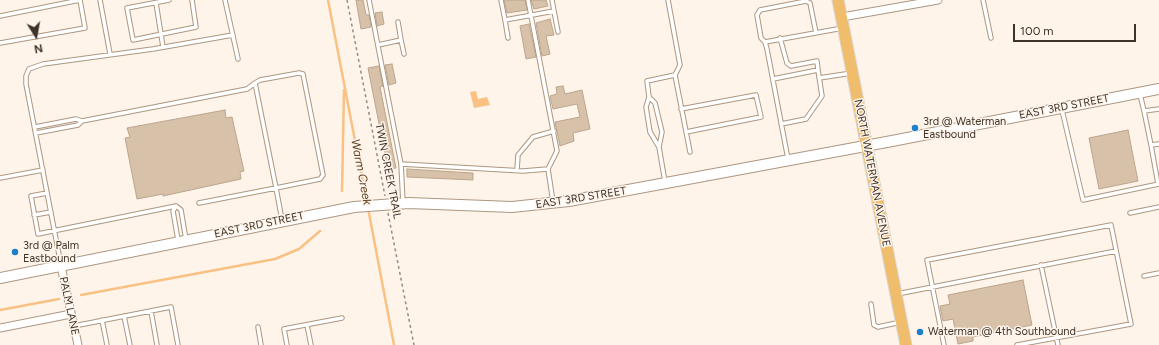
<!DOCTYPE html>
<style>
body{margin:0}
#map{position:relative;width:1159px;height:345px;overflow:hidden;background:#fef4ea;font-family:Figtree,sans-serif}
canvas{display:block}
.north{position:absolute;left:16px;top:16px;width:40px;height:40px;-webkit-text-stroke:3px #fef4ea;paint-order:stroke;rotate:169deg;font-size:11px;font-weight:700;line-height:16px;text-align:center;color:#3d332a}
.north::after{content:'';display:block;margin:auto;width:14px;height:18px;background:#3d332a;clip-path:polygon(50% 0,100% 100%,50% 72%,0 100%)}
.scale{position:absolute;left:1013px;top:24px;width:123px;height:18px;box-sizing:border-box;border:2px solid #3d332a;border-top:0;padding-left:5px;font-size:12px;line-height:14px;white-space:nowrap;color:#3d332a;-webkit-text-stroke:3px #fef4ea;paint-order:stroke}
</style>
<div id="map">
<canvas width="1159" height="345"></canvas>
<div class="north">N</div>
<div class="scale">100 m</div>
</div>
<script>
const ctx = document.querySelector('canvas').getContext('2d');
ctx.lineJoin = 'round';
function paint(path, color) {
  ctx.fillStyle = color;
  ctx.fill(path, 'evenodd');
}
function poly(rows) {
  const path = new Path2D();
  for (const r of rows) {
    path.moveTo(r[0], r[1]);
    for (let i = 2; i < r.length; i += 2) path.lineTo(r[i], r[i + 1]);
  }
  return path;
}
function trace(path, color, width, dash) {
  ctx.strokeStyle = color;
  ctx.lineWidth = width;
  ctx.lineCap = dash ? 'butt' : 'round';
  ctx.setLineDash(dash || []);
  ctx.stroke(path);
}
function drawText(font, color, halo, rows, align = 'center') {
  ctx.font = font + ' Figtree,sans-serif';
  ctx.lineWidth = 3;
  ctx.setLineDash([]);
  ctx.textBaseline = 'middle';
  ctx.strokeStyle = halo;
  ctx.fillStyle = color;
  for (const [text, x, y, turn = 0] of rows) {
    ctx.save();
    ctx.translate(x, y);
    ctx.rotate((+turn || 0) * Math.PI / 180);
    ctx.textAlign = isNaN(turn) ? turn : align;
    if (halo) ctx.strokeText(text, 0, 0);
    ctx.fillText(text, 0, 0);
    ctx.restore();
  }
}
paint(poly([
 [476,91,478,99,487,97,490,105,474,108,470,92]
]), '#f9c184');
trace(poly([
 [328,0,367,203],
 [342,191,344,90],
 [368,208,394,345],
 [81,295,275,259,299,249,320,231],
 [0,310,59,299]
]), '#f9c184', 2.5);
const building = poly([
 [356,0,363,0,366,15,369,15,371,27,361,29,356,0],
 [504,0,525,0,527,10,507,13,504,0],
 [531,0,546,0,548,6,534,9,531,0],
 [382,12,384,24,377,26,375,13,382,12],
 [550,19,554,35,546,36,550,54,542,56,536,23,550,19],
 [529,24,536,57,526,59,520,26,529,24],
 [392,64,396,83,389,85,385,65,392,64],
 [379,66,383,86,380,87,396,168,388,169,368,68,379,66],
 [563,86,565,94,582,90,590,129,573,133,574,141,560,146,555,122,580,117,577,104,553,109,550,96,557,94,556,87,563,86],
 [225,110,226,118,232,117,244,171,240,172,241,179,163,196,163,194,137,199,125,138,130,137,127,128,225,110],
 [1128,130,1138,181,1099,189,1089,138,1128,130],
 [407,169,473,173,473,180,407,177,407,169],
 [1023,280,1032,325,973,337,973,341,958,344,953,319,943,321,940,306,950,304,948,295,1023,280]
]);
paint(building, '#d8c1a9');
trace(building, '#bba58d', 1);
const service = poly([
 [100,0,110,54],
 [169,0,127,8,133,40,196,27,192,0],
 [225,0,238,59],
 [369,0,401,164,523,171,548,169],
 [501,0,505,20,554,11,558,32],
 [528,0,557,151,548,169,553,202],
 [552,0,554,11],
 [668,0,680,65,675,75],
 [983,0,991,38],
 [156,3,163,47],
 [0,16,80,0,85,28,0,43],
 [505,20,508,38],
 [398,22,401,40],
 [780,38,787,63,791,66,817,61,818,70],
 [765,42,843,28],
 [378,45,401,40,404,54],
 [819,78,852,73],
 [773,79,818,70,822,96,806,119,781,124],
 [1140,94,1144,111,1159,109],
 [649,97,655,103,662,132,659,147,665,182],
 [681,109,756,95,761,117,686,132],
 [1062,110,1083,200,1159,184],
 [1144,111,1151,145,1159,144],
 [35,127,76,119,82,121,247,89,255,83,260,80,299,73,303,74,323,175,320,179,276,188,255,83],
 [36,133,78,125,82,121],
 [1151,145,1158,184],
 [659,147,650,132,646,107,649,97,647,81,675,75,690,152],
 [788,159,767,49,765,42,761,38,757,15,760,10,806,1,810,3,816,33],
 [401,164,403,203],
 [517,170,518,155,533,137,554,131],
 [0,178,43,170],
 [47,193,31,196,38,234,176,206],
 [199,203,276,188,282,220],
 [1130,213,1159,207],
 [34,215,51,212],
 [178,240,173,211,176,206,181,210,186,240],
 [61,265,26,84,26,76,29,69,43,64,153,49,233,35],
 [1041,265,1058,345],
 [1144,276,1159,273],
 [897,294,1116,251],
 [871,304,874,325,878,327,901,322],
 [151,311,157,345],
 [124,316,130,345],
 [102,320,107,345],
 [307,325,311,345],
 [74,326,171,307,178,345],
 [258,327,261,345],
 [287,345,284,329,342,318],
 [944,345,927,260,1111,225,1131,324,1017,345]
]);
const minor = poly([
 [842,17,938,0],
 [61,266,78,345],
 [0,328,71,314]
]);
const secondary = poly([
 [0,278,354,207,409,203,512,207,569,201,892,141,1159,89]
]);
const primary = poly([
 [838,0,906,345]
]);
trace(service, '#ad9780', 5.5);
trace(minor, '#ad9780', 9);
trace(secondary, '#ad9780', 12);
trace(primary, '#d8d6d4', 13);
trace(poly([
 [347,0,385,196],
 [388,213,414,345]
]), '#968c83', 1.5, [3, 3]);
trace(service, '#fff', 3.5);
trace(minor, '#fff', 7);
trace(secondary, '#fff', 10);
trace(primary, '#f0bd6d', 11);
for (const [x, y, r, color] of [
 [915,128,4,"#1e7fcb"],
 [15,252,4,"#1e7fcb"],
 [920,332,4,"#1e7fcb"]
]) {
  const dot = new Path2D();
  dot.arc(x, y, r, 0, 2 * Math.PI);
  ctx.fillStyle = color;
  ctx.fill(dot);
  trace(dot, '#fef4ea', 1.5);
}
drawText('11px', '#3d332a', '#fef4ea', [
 ["EAST 3RD STREET",1064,107,-11],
 ["TWIN CREEK TRAIL",388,171,79],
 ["NORTH WATERMAN AVENUE",872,173,79],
 ["EAST 3RD STREET",581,198,-9],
 ["EAST 3RD STREET",259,225,-12],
 ["PALM LANE",69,306,78]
]);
drawText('11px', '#3d332a', '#fef4ea', [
 ["3rd @ Waterman",923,122],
 ["Eastbound",923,135],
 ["3rd @ Palm",23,246],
 ["Eastbound",23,259],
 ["Waterman @ 4th Southbound",928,332]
], 'left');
drawText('italic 12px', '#604423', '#fef4ea', [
 ["Warm Creek",361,172,79]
]);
</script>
